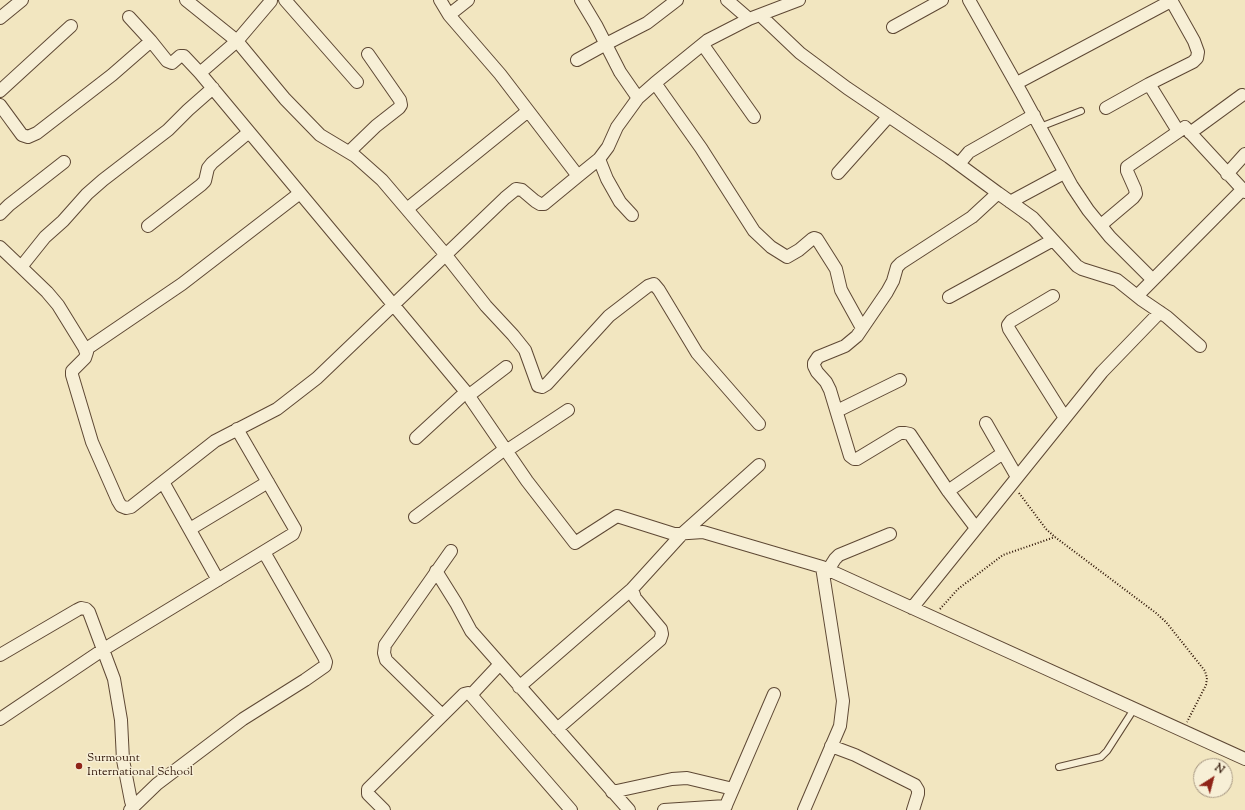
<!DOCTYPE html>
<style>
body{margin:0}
#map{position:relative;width:1245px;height:810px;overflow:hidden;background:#f2e6c0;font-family:"Sorts Mill Goudy",serif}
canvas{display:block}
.north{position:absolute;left:1193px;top:758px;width:40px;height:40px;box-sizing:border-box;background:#f7efd6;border:1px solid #a69782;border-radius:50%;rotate:36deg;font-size:11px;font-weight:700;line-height:16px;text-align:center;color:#2d1305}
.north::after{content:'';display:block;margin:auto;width:14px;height:18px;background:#8f2418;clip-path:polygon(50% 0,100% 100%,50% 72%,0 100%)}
</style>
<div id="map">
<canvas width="1245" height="810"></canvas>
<div class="north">N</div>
</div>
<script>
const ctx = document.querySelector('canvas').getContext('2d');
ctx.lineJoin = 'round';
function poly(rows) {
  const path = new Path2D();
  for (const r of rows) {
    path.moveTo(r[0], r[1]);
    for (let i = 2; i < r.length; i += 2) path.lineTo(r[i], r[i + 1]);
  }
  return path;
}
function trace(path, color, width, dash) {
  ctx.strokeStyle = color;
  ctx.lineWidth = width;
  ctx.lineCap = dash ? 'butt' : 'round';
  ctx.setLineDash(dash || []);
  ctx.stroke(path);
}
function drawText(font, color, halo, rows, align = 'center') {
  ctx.font = font + ' "Sorts Mill Goudy",serif';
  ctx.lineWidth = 3;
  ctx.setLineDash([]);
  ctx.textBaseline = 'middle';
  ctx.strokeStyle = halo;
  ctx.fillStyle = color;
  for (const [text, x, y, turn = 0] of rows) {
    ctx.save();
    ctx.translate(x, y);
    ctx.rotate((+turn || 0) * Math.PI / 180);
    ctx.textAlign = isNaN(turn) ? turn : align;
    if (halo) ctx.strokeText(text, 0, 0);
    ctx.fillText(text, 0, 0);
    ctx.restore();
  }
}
const lane = poly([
 [1040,127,1081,111],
 [1059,767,1101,757,1107,751,1134,709]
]);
const street = poly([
 [186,0,237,41,285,99,320,135,355,156,382,180,445,254,486,306,513,335,525,350,538,386,542,387,547,384,609,316,648,286,654,284,659,290,697,353,759,424],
 [285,0,357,82],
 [440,0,449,15],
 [581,0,596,25,620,72,638,98],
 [727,0,749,19,799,0],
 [969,0,1022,94,1072,186,1088,210,1110,237,1153,280],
 [760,15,800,53,847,88,949,157,998,193,972,217,901,263,897,267,893,281,887,292,857,336,845,346,818,357,814,363,814,366,817,372,826,382,830,390,850,456,854,459,857,459,900,433,905,433,910,434,948,491,976,528],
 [129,17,151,41,167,61,172,63,180,56,184,56,200,73,466,392,527,481,575,543,617,516,674,534,703,532,822,567,1245,759],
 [0,18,22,0],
 [893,27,942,0],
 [703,45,754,117],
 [577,60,606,44,647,23,677,0],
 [200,73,237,41,271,1,270,0],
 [655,83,701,148,754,231,771,247,787,257,799,250,812,239,814,238,817,239,836,269,841,290,862,328],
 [1017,83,1171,1],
 [1149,84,1178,131],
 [0,91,71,26],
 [0,105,22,135,28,137,37,133,112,75,151,41],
 [1106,108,1149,84,1193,62,1197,58,1198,52,1194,41,1171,0],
 [1190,133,1242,95],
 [349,152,376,126,399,108,401,105,400,100,368,54],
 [959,164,969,152,1034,115],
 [838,173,888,117],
 [1227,174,1245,154],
 [578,176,599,159],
 [998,193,1033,218,1077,266,1082,269,1117,280,1142,300,1167,317,1200,346],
 [1010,202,1064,173],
 [407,209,528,111],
 [0,214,9,205,64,162],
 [632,215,620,202,607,179,599,159,608,147,617,127,638,98,655,83,708,40,749,19],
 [1101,225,1133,198,1136,194,1135,189,1127,171,1127,167,1185,127,1245,192],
 [148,226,201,185,205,181,208,168,212,163,249,132],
 [0,247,21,267,45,237,63,221,87,194,103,180,168,130,188,110,213,88],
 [21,267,47,292,58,305,87,352,85,358,72,371,72,375,92,442,118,501,121,506,126,508,131,507,215,441,277,409,317,378,505,198,516,189,522,190,535,201,540,204,544,204,578,176,500,74,449,15,468,0],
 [1053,296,1011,321,1008,325,1009,329,1065,418],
 [1137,296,1242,190],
 [949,297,1053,240],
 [85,350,182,284,300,193],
 [468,396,506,367],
 [837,411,900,380],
 [986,423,1017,477],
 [416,438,466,392],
 [506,451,568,410],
 [163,482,218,580],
 [948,491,1003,453],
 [415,517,505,449],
 [190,529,268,482],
 [828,570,835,559,839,555,890,534],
 [436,571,456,603,471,631,629,810],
 [912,608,1102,372,1160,312],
 [0,655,77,610,81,608,86,609,89,612,114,679,121,720,123,760,131,801,133,807],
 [519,687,632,589,683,533,759,465],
 [471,695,500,664],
 [442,715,386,660,384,653,385,645,451,551],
 [0,719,104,649,293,534,295,529,237,429],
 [557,729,660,640,662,634,661,629,635,598,632,589],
 [831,746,855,755,915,785,918,790,918,794,913,810],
 [612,792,672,779,687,778,733,789],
 [130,810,157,784,243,719,305,680,325,666,326,662,324,657,264,552],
 [384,810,368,794,368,789,464,694,468,693,471,695,571,810],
 [664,810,726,806],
 [724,810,774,694],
 [804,810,840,726,843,701,822,567]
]);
trace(lane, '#5e4834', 8);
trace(street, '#5e4834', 14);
trace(poly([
 [1019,493,1046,529,1055,537,1156,613,1166,622,1205,671,1207,678,1206,685,1187,722],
 [940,609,958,589,1003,555,1055,537]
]), '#2d1305', 2, [1, 2]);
trace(lane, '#f7efd6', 6);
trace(street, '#f7efd6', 12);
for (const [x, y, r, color] of [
 [79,766,4,"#8f2418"]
]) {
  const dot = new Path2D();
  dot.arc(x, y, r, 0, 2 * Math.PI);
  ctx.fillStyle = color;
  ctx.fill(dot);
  trace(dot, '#f7efd6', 1.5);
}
drawText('12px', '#2d1305', '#f7efd6', [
 ["Surmount",87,759],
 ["International School",87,773]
], 'left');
</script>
